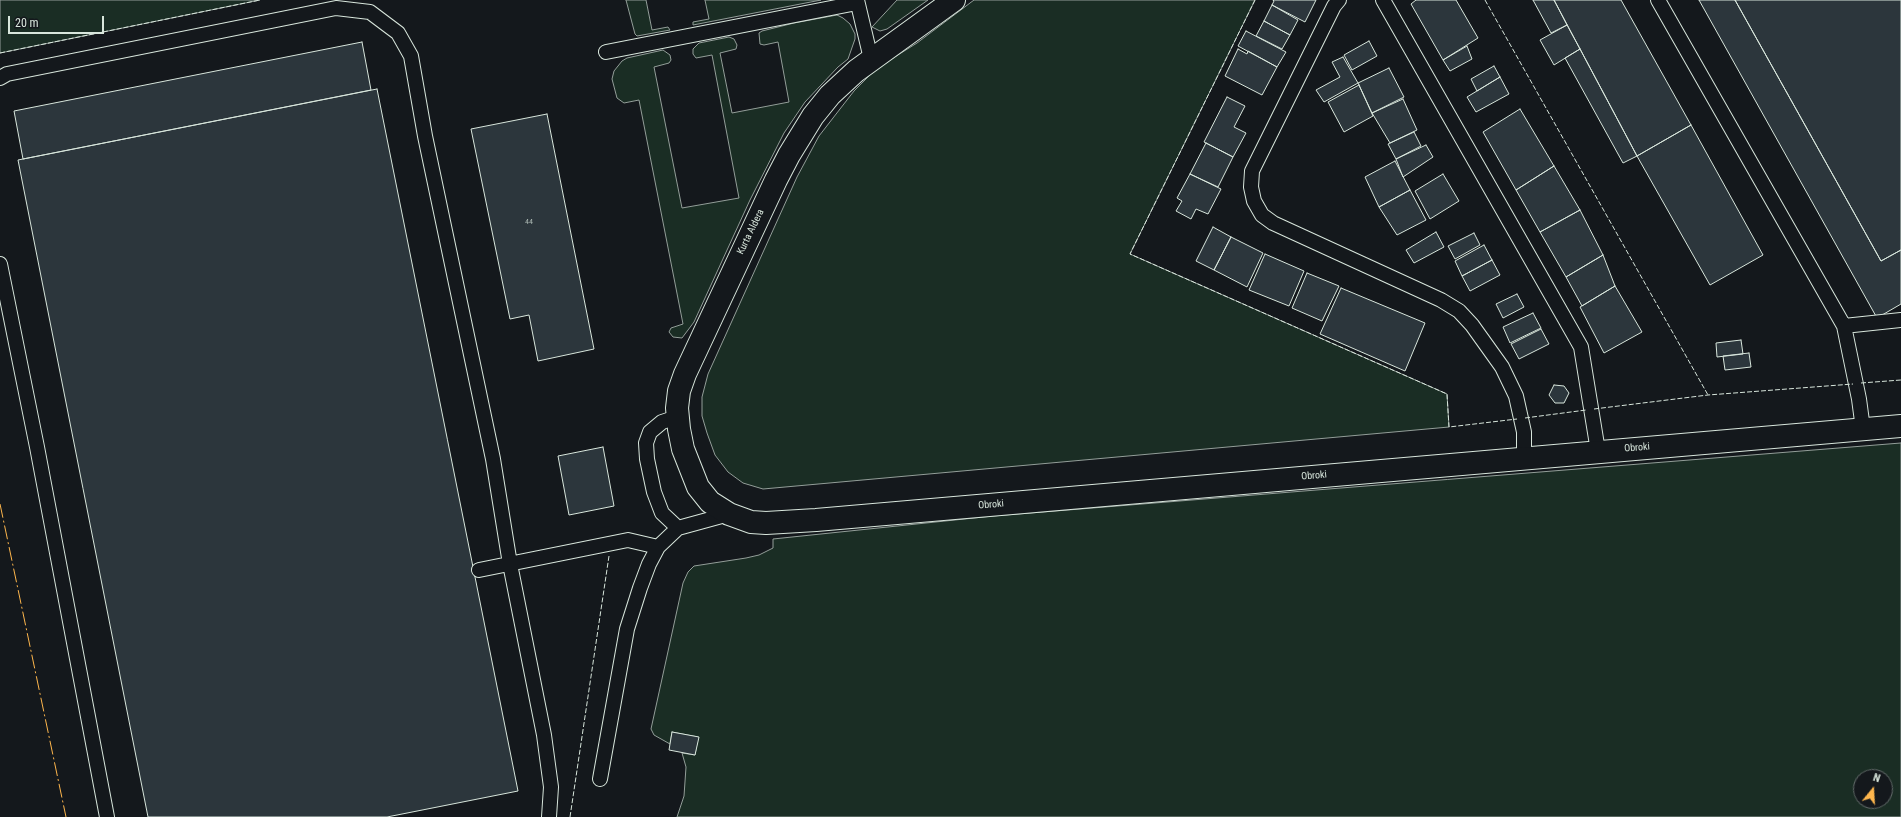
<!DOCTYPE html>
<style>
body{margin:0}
#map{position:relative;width:1901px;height:817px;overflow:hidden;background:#14181c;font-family:"Roboto Condensed",sans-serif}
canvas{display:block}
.north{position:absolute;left:1853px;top:769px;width:40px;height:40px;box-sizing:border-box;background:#14181c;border:1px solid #626a69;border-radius:50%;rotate:18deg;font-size:11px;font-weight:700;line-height:16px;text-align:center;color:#d8e6dc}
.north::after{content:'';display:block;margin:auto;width:14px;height:18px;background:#ffb74d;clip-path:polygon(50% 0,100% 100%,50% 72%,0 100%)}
.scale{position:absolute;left:8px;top:16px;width:96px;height:18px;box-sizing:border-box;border:2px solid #d8e6dc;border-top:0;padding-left:5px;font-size:12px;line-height:14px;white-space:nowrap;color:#d8e6dc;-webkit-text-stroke:3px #14181c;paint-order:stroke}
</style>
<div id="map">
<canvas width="1901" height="817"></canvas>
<div class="north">N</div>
<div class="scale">20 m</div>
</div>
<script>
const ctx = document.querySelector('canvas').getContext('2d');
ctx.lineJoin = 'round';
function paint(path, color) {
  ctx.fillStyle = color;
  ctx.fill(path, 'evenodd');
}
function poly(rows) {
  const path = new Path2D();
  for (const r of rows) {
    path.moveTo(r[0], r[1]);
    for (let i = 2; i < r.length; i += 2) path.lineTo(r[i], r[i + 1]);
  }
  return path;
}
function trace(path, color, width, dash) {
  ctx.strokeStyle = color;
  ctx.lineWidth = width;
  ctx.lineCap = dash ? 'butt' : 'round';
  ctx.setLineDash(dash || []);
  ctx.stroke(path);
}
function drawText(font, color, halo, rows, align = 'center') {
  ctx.font = font + ' "Roboto Condensed",sans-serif';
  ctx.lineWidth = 3;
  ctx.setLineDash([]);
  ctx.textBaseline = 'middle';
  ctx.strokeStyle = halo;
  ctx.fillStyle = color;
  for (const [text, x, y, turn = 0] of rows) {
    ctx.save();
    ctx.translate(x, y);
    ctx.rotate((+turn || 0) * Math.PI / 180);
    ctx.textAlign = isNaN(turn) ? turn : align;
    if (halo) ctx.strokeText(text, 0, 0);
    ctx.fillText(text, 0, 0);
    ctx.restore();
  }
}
const green = poly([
 [0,0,260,0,0,53,0,0],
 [626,0,646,0,652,30,668,27,670,30,637,36,635,34,626,0],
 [705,0,821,0,693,25,693,22,709,19,705,0],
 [897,0,928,0,887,29,880,31,872,27,897,0],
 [974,0,1255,0,1130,254,1447,394,1449,427,763,489,743,483,728,472,715,455,707,433,702,416,702,397,708,374,797,177,819,136,854,91,877,68,917,43,974,0],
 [837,15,843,18,850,24,855,34,855,39,848,59,838,67,805,102,784,133,750,200,694,322,682,338,673,337,669,332,671,328,683,324,639,100,624,103,617,98,612,79,614,71,622,61,627,58,663,50,670,55,671,60,669,63,654,67,682,208,739,198,712,55,696,58,693,54,693,49,699,43,729,37,734,39,737,45,736,49,720,53,732,113,789,102,778,42,764,45,760,44,759,33,762,31,794,23,837,15],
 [1901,443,1901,817,677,817,684,796,686,767,682,753,695,755,698,737,672,732,670,744,654,735,651,729,683,583,688,572,694,566,746,558,759,555,773,548,773,539,993,516,1901,443],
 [1861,777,1885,777,1885,801,1861,801,1861,777]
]);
paint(green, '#1a2d24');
trace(green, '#939e99', 1);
const building = poly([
 [1273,0,1316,0,1305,22,1272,5,1274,1,1273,0],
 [1416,0,1456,0,1478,38,1443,60,1411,4,1416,0],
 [1533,0,1554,0,1567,25,1551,33,1533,0],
 [1554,0,1621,0,1691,125,1637,156,1554,0],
 [1699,0,1735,0,1881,261,1901,250,1901,304,1877,318,1699,0],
 [1735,0,1901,0,1901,250,1881,261,1735,0],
 [1272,5,1298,20,1290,35,1264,21,1272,5],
 [1264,21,1290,35,1282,49,1256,36,1264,21],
 [1567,25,1580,49,1554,65,1540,40,1567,25],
 [1246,31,1286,52,1277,67,1238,46,1246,31],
 [1369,41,1377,56,1352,70,1344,55,1369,41],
 [362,42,371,90,23,159,14,111,362,42],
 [1467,46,1472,59,1450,71,1443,60,1467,46],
 [1238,49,1247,54,1248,51,1277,67,1262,95,1225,76,1238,49],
 [1580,49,1637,156,1623,163,1565,58,1580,49],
 [1343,57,1358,83,1324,102,1316,90,1340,77,1332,62,1343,57],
 [1494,66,1500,77,1477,91,1471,79,1494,66],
 [1389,68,1404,97,1372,113,1358,83,1389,68],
 [1500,77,1509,94,1476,112,1467,97,1500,77],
 [1359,85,1373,116,1344,132,1328,102,1359,85],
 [377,89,518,791,387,817,148,817,18,160,377,89],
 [1227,97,1245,106,1234,127,1246,133,1233,157,1204,142,1227,97],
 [1403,99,1417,130,1390,143,1372,113,1403,99],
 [1520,109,1554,166,1516,190,1483,132,1520,109],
 [547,114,594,349,538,361,529,315,510,319,471,129,547,114],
 [1691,125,1763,255,1710,285,1637,156,1691,125],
 [1414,132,1421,146,1396,159,1388,144,1414,132],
 [1206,143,1233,157,1218,187,1190,174,1206,143],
 [1426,145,1433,157,1403,177,1396,159,1426,145],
 [1395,161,1410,190,1379,207,1365,177,1395,161],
 [1554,166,1580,210,1540,232,1516,190,1554,166],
 [1190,174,1221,189,1208,214,1196,209,1191,219,1176,211,1182,201,1177,198,1190,174],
 [1443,174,1459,201,1430,219,1415,191,1443,174],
 [1410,190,1426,220,1397,235,1379,207,1410,190],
 [1580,210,1603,255,1566,277,1540,232,1580,210],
 [1213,227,1231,237,1214,270,1196,261,1213,227],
 [1436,232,1444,247,1414,263,1406,250,1436,232],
 [1474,233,1480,245,1455,259,1448,246,1474,233],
 [1231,237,1263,253,1247,287,1214,270,1231,237],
 [1484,245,1492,260,1462,276,1455,261,1484,245],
 [1265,254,1304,271,1289,306,1249,290,1265,254],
 [1603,255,1615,286,1582,306,1566,277,1603,255],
 [1492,260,1500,275,1470,291,1462,276,1492,260],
 [1307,273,1339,286,1322,321,1292,308,1307,273],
 [1615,286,1642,332,1604,353,1580,307,1615,286],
 [1341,288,1425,323,1405,371,1320,334,1341,288],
 [1517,294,1524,307,1503,318,1496,304,1517,294],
 [1533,313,1541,328,1510,343,1503,327,1533,313],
 [1541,329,1549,344,1519,359,1511,344,1541,329],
 [1741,340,1743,354,1717,357,1716,343,1741,340],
 [1749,353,1751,367,1725,370,1723,356,1749,353],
 [1554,385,1564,386,1569,393,1564,403,1555,403,1549,395,1554,385],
 [603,447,614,506,569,515,558,456,603,447],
 [672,732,699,737,695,755,669,750,672,732]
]);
paint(building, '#2c363c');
trace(building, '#d8e6dc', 1);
const lane = poly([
 [857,0,871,59],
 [1339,0,1334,6,1252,171,1251,187,1254,201,1262,215,1273,223,1441,300,1459,311,1472,325,1502,367,1516,396,1524,432,1524,458],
 [1383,0,1581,347,1598,451],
 [1658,0,1844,326,1901,320],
 [606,52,857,3],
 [0,78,7,74,336,8,370,12,398,33,411,56,425,136,493,459,510,564,544,735,551,787,549,817],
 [0,264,37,447,107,817],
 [1844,326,1859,399,1863,429],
 [677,417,662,422,650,432,646,443,647,459,654,492,662,513,678,528,729,514],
 [479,570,628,540,658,547],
 [600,779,627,629,640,588,649,564,658,547,678,528]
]);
const street = poly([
 [954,0,856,71,830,95,813,116,789,155,776,180,685,374,679,391,677,408,679,429,683,449,698,487,710,502,729,514,751,522,766,523,816,520,1901,426]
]);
trace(lane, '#d8e6dc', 16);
trace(street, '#d8e6dc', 24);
trace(lane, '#14181c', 14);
trace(street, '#14181c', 22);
trace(poly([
 [1255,0,1130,254,1447,394,1449,427,1517,419],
 [1485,0,1708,395],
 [0,53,260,0],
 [1861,383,1901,380],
 [1594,409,1708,395,1853,384],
 [1525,418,1586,410],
 [570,817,609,556]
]), '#d8e6dc', 1, [5, 2]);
trace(poly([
 [0,504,66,817]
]), '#ffb74d', 1, [14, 3, 2, 3]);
drawText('8px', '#adbab4', null, [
 ["44",529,222]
]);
drawText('10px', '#d8e6dc', '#14181c', [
 ["Kurta Aldera",751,232,-64],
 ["Obroki",1637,448,-5],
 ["Obroki",1314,476,-5],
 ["Obroki",991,505,-5]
]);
</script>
